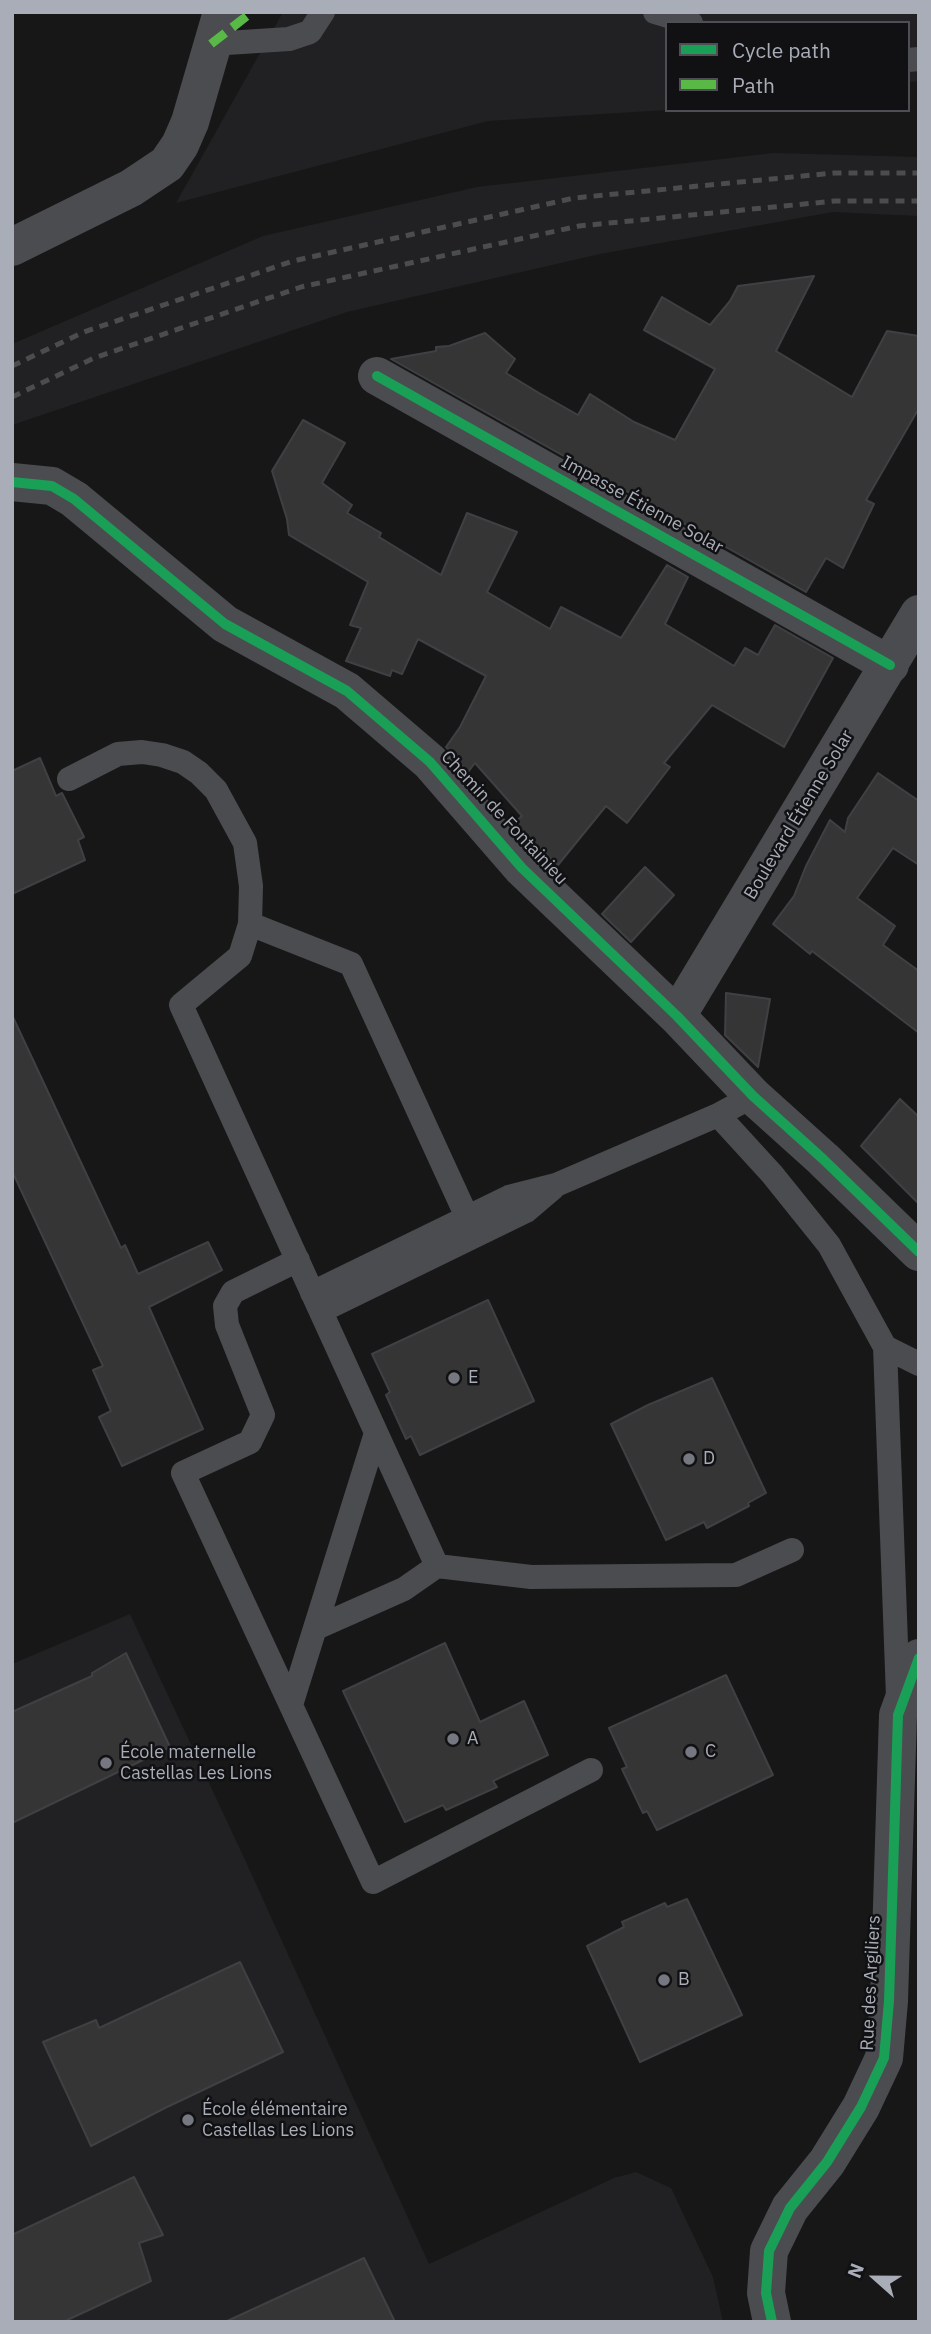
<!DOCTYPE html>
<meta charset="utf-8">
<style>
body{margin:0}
#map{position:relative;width:931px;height:2334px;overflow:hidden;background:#171717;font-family:"IBM Plex Sans",sans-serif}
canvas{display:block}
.frame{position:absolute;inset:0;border:14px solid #a8adb8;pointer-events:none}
.legend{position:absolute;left:665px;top:21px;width:245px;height:91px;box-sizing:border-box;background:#111113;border:2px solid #4d4f55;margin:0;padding:9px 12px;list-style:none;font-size:21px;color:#a8adb8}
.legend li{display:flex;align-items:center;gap:14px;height:35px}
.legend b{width:35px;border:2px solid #4d4f55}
.north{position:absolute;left:840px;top:2243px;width:70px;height:70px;-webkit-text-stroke:5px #111113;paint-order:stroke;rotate:291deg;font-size:19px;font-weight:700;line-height:28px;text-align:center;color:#a8adb8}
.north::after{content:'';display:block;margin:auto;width:24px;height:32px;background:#a8adb8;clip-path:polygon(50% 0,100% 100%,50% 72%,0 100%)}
</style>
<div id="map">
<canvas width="931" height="2334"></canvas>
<div class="frame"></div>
<ul class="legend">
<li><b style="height:9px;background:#1a9f57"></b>Cycle path</li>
<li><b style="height:9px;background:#58b947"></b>Path</li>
</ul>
<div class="north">N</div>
</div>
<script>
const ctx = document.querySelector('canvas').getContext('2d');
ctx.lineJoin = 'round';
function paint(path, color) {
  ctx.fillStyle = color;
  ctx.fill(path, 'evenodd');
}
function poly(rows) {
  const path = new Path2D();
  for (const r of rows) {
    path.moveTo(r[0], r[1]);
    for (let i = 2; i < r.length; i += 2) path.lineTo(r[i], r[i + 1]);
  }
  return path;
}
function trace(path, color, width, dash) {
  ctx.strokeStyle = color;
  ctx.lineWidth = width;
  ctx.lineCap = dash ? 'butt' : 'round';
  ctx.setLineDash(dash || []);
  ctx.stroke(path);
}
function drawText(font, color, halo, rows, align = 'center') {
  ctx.font = font + ' "IBM Plex Sans",sans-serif';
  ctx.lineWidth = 5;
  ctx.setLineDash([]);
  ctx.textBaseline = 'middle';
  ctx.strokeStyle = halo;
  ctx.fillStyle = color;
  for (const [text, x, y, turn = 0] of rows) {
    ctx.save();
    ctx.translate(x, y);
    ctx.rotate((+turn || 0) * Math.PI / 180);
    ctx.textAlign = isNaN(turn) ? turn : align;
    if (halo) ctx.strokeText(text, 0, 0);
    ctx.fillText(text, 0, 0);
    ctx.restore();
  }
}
paint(poly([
 [283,12,919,12,919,81,908,82,908,23,667,23,667,110,488,121,176,203],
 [774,153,919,157,919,216,833,212,600,254,347,312,12,425,12,344,263,236,477,187],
 [130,1614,246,1862,429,2264,614,2178,636,2172,671,2188,713,2277,723,2322,12,2322,12,1664]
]), '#212123');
const building = poly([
 [814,276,776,351,852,397,887,331,919,336,919,408,866,500,874,504,843,568,826,558,806,592,391,359,436,351,436,347,449,346,485,333,515,359,506,373,539,393,578,415,590,394,634,422,675,440,715,369,644,330,662,297,710,325,730,301,738,286,814,276],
 [303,420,345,443,322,483,352,505,347,513,381,533,379,537,441,575,467,513,517,532,487,592,550,629,561,607,621,638,667,565,688,577,665,624,734,666,745,648,758,655,775,625,833,658,784,747,712,705,664,763,670,767,627,823,606,806,558,865,513,824,522,816,475,763,468,772,446,747,460,727,486,676,418,639,402,674,392,670,390,676,346,661,361,628,350,625,368,582,289,535,287,519,272,471,303,420],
 [40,758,56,796,62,793,84,837,78,840,85,860,12,894,12,771,40,758],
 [878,773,919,801,919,865,893,848,857,898,895,926,883,945,919,971,919,1033,812,951,810,954,773,924,794,896,806,866,830,820,845,832,848,818,878,773],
 [645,867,674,895,631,942,602,914,645,867],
 [726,993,770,999,758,1067,725,1035,726,993],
 [12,1015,121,1248,125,1245,138,1274,208,1242,222,1270,149,1307,203,1429,122,1466,99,1417,111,1411,93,1370,103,1366,12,1171,12,1015],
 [900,1099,919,1117,919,1204,861,1146,900,1099],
 [488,1300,534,1401,420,1455,411,1436,406,1439,386,1395,390,1392,372,1354,488,1300],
 [712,1378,766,1493,748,1503,749,1506,707,1528,704,1522,666,1540,611,1424,648,1405,712,1378],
 [445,1643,480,1722,524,1701,548,1755,493,1781,497,1787,446,1810,443,1805,405,1822,343,1691,445,1643],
 [126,1653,170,1747,12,1823,12,1712,92,1676,92,1673,126,1653],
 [726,1675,773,1775,657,1830,647,1811,643,1813,622,1769,627,1767,609,1728,726,1675],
 [687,1899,742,2015,640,2062,587,1946,624,1927,622,1922,665,1903,667,1907,687,1899],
 [240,1962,283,2052,165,2108,91,2146,43,2042,96,2020,99,2028,240,1962],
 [134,2177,163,2235,139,2243,151,2281,63,2322,12,2322,12,2235,134,2177],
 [364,2258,395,2322,225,2322,364,2258]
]);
paint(building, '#353536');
trace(building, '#3f4043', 2);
trace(poly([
 [655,12,691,23],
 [211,44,289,39,310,32,323,12],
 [908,60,919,59],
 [69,779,118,754,142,752,162,755,183,762,199,773,216,790,245,843,251,886,250,924,240,956,181,1005,437,1566,531,1577,736,1575,792,1550],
 [250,924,351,964,467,1217],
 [718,1115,772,1174,829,1245,885,1347,898,1697],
 [298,1260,233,1292,225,1306,227,1325,263,1415,250,1442,183,1473,373,1882,591,1770],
 [312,1293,509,1197,556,1185,718,1115,753,1096],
 [321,1311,526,1211,553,1188],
 [885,1347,919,1364],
 [316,1628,404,1589,437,1566],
 [291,1705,376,1433]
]), '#4b4c50', 24);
trace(poly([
 [12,247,131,188,167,164,180,145,190,122,222,12],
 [377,376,890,665],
 [12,482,52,486,74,499,225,624,347,691,430,762,522,868,677,1016,753,1096,823,1159,919,1252],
 [677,1016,919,614],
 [772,2322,766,2293,769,2251,790,2208,827,2162,861,2107,884,2058,889,2001,898,1715,919,1658]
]), '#4b4c50', 38);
trace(poly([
 [12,366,84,332,293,261,574,198,834,173,919,173],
 [12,397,94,358,301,287,579,226,835,201,919,201]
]), '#4b4c4f', 5, [9, 7]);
trace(poly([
 [211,44,252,12]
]), '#58b947', 9, [18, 9]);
trace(poly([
 [377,376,890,665],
 [12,482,52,486,74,499,225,624,347,691,430,762,522,868,677,1016,753,1096,823,1159,919,1252],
 [772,2322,766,2293,769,2251,790,2208,827,2162,861,2107,884,2058,889,2001,898,1715,919,1658]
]), '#1a9f57', 10);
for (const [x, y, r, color] of [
 [454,1378,7,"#757880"],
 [689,1459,7,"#757880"],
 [453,1739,7,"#757880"],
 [691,1752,7,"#757880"],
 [106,1763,7,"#757880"],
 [664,1980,7,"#757880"],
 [188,2120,7,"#757880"]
]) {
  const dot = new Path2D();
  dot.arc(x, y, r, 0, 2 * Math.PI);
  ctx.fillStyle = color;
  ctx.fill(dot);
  trace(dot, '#111113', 2.5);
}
drawText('18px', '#a8adb8', '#111113', [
 ["Impasse Étienne Solar",642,505,29],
 ["Boulevard Étienne Solar",799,815,-59],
 ["Chemin de Fontainieu",504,818,47],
 ["Rue des Argiliers",871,1983,-87]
]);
drawText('18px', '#a8adb8', '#111113', [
 ["E",468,1378],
 ["D",703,1459],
 ["A",467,1739],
 ["C",705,1752],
 ["École maternelle",120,1753],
 ["Castellas Les Lions",120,1774],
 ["B",678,1980],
 ["École élémentaire",202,2110],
 ["Castellas Les Lions",202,2131]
], 'left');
</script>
